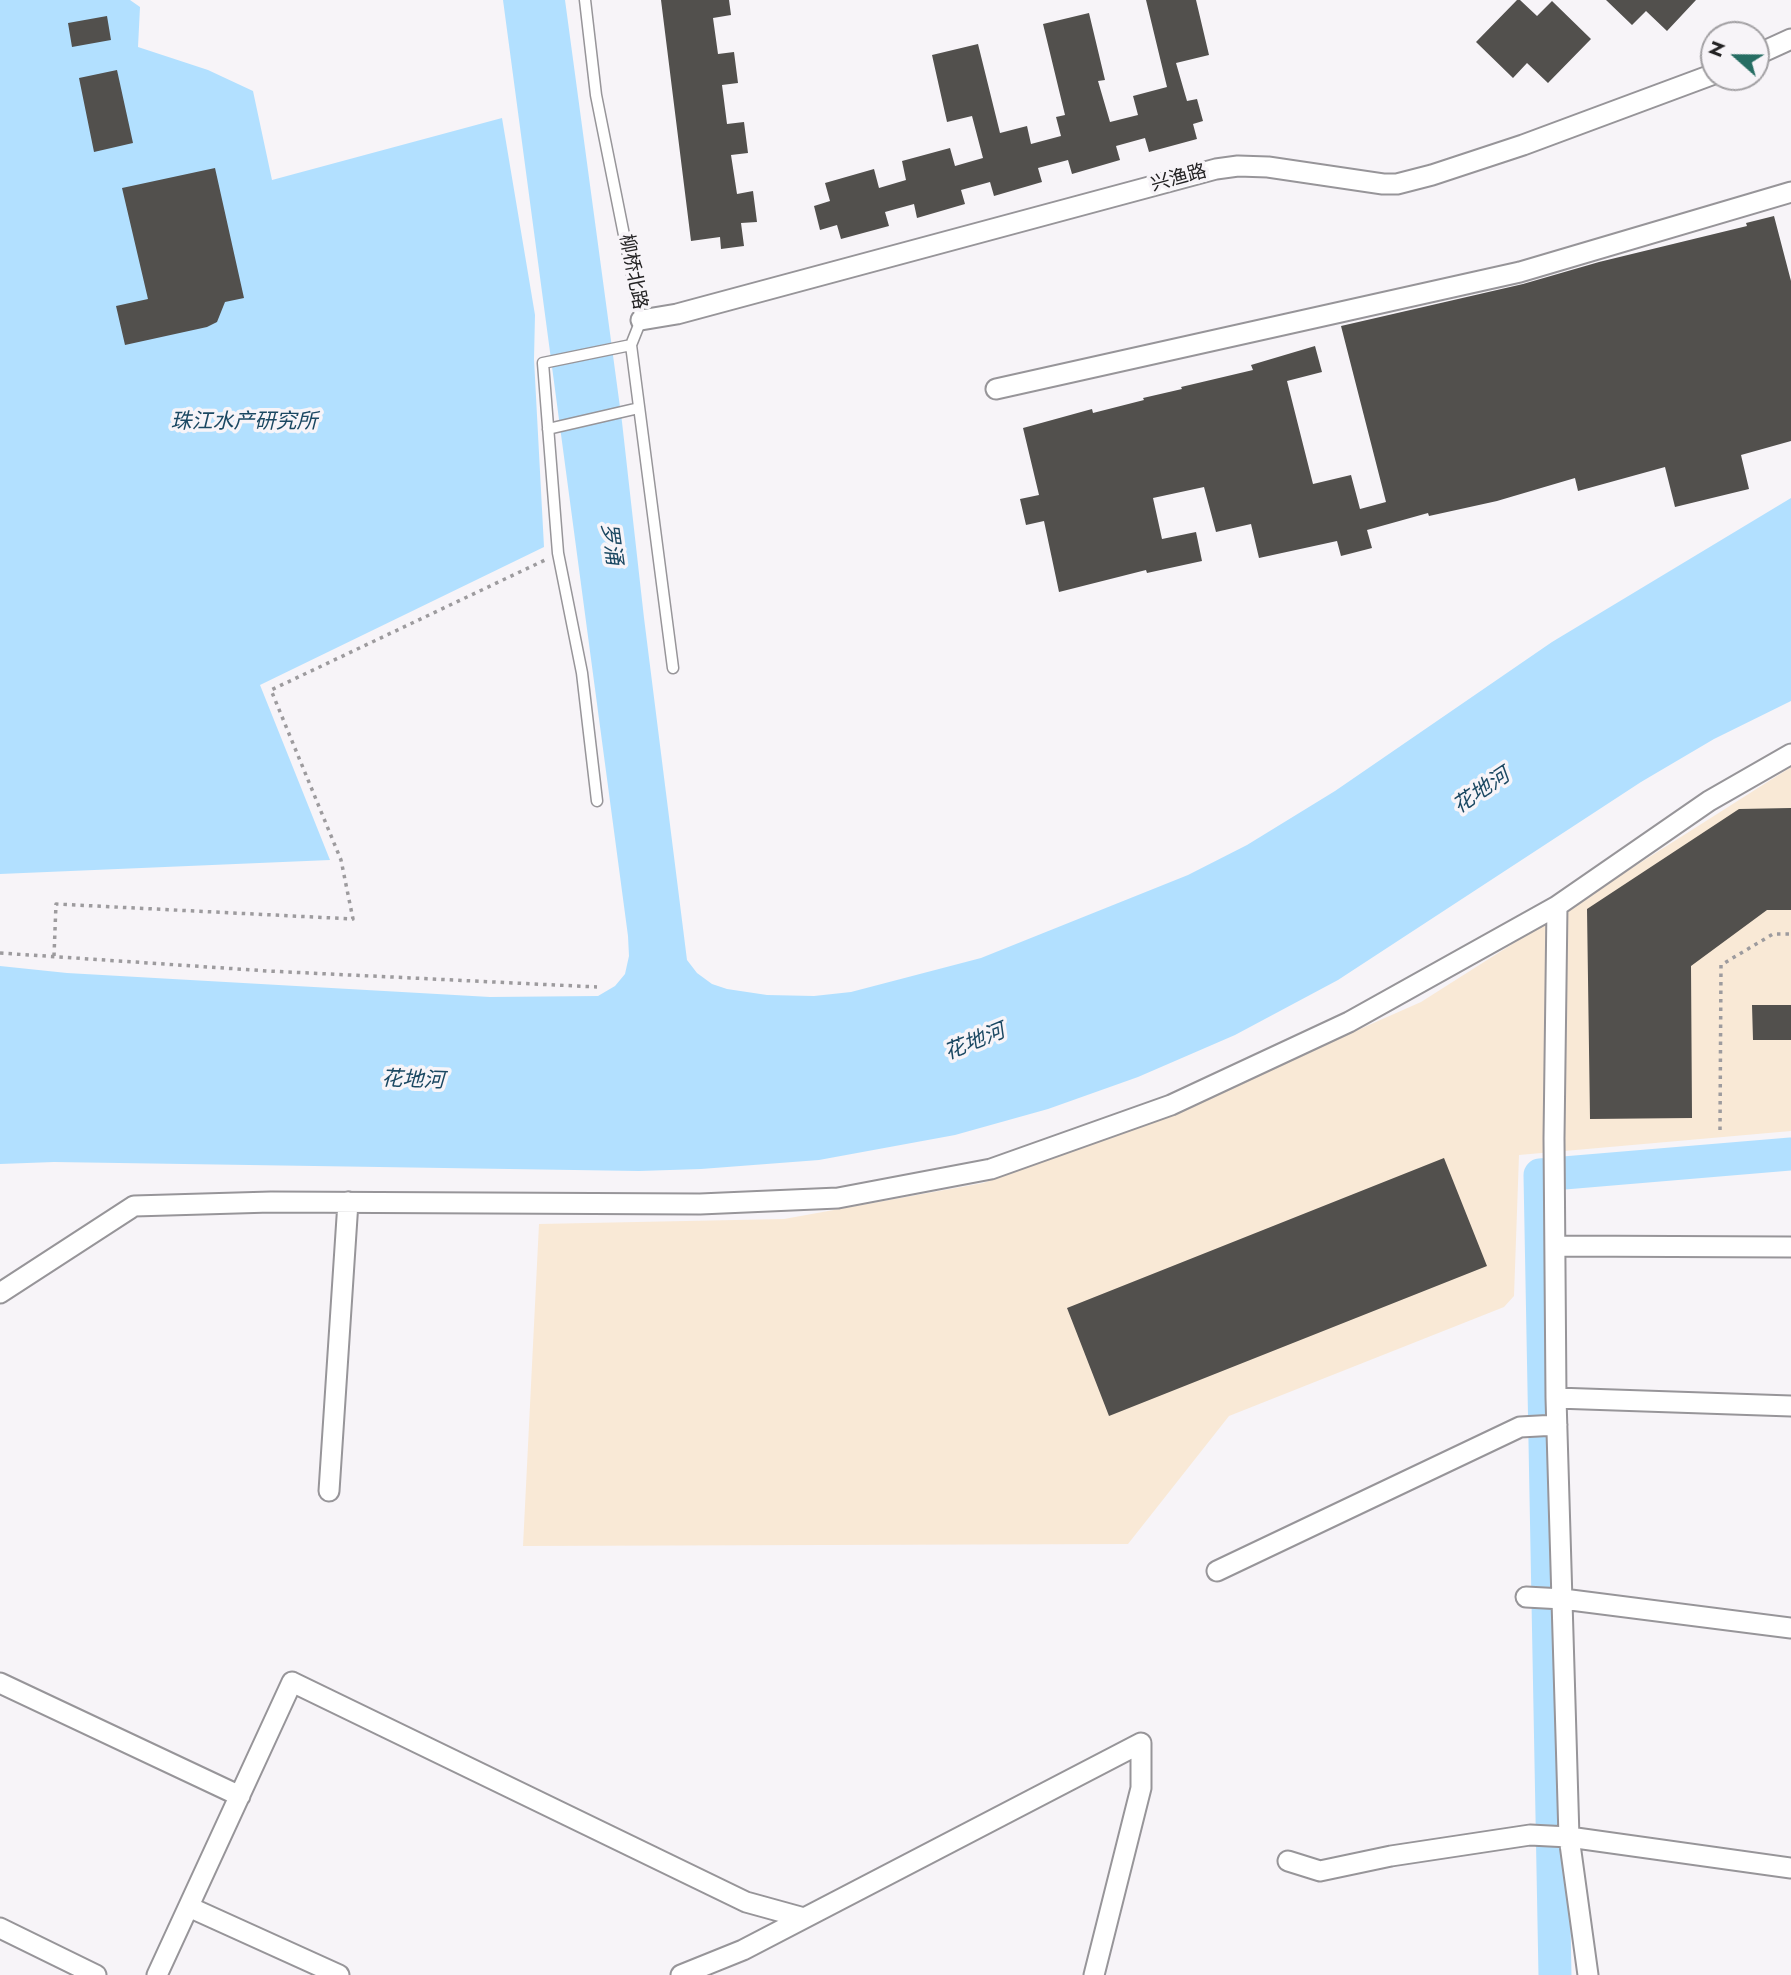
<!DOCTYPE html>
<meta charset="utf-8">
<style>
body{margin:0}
#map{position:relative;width:1791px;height:1975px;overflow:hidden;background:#f7f4f8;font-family:Jost,sans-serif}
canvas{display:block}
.north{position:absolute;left:1700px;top:21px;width:70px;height:70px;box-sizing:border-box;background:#f7f4f8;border:2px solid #a2a0a3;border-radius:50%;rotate:291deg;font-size:19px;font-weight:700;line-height:28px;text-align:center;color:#232223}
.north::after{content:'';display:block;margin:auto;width:24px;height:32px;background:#266d63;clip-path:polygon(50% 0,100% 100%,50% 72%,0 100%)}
</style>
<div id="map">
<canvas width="1791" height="1975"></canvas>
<div class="north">N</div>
</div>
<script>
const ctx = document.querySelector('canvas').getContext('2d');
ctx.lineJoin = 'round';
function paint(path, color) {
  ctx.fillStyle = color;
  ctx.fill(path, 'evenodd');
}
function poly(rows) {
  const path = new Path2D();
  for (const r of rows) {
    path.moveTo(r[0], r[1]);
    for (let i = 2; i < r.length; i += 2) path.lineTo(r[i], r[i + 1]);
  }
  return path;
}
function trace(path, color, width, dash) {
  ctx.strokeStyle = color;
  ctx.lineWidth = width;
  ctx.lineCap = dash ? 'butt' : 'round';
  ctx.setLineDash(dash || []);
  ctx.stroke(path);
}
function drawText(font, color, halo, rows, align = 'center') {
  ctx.font = font + ' Jost,"Noto Sans SC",sans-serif';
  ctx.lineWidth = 7;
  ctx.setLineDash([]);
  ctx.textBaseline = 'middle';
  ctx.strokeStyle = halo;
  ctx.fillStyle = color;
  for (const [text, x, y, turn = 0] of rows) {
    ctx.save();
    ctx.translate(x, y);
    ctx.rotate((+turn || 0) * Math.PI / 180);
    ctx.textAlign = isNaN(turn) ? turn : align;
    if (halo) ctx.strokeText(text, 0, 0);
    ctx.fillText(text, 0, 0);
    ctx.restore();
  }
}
paint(poly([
 [1791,767,1791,1131,1519,1155,1514,1296,1504,1307,1229,1416,1128,1544,523,1546,539,1224,784,1219,983,1183,1152,1121,1421,1002]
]), '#f9e9d6');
paint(poly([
 [0,0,130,0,140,7,138,47,208,70,253,91,272,180,502,118,535,315,534,359,544,547,260,685,330,860,0,874],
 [503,0,565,0,622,422,644,618,687,960,697,973,712,984,727,989,767,995,814,996,851,992,981,958,1188,875,1247,845,1335,791,1552,642,1791,498,1791,701,1714,739,1641,782,1338,980,1235,1035,1138,1077,1048,1109,955,1135,819,1160,701,1169,639,1171,54,1162,0,1164,0,966,67,973,490,997,598,996,615,986,625,974,629,956,628,936]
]), '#b2e0ff');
trace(poly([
 [1555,1975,1540,1175,1791,1154]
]), '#b2e0ff', 33);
paint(poly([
 [661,0,729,0,731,15,713,18,718,54,734,52,738,83,722,85,727,124,744,122,748,153,731,155,737,194,753,191,757,222,741,223,744,246,721,249,720,237,691,241],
 [1146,0,1196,0,1209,55,1176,63,1187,101,1197,99,1203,121,1193,124,1197,139,1149,152,1145,138,1116,146,1120,160,1072,174,1068,160,1038,168,1042,182,994,196,990,182,961,190,965,204,917,218,914,204,885,212,889,226,841,239,837,225,820,230,814,206,830,201,825,183,874,169,879,188,906,180,902,161,950,148,955,166,983,158,972,116,947,122,932,55,978,44,1000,133,1027,126,1031,144,1061,136,1056,117,1065,115,1043,24,1089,13,1105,80,1098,81,1110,122,1138,115,1133,96,1167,87],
 [1517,0,1520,0,1537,16,1552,1,1591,39,1548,83,1527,63,1513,78,1476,42],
 [1606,0,1696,0,1667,31,1646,11,1632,25],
 [107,16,111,40,72,47,68,23],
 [117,70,133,143,94,152,79,78],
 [215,168,244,298,225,302,217,322,207,327,125,345,116,306,148,299,122,188],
 [1774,216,1791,281,1791,441,1741,455,1749,489,1675,507,1665,467,1578,491,1575,478,1497,501,1429,516,1428,513,1367,530,1372,548,1341,556,1337,541,1259,558,1251,524,1216,532,1204,487,1153,498,1162,539,1196,532,1202,561,1147,573,1146,570,1059,592,1044,521,1026,525,1020,499,1039,495,1023,428,1092,409,1093,413,1144,400,1143,398,1182,389,1181,387,1253,370,1251,365,1315,346,1322,372,1287,381,1313,484,1351,475,1360,509,1386,502,1341,326,1523,284,1599,262,1747,226,1746,223],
 [1791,808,1791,910,1767,910,1691,966,1692,1118,1590,1119,1587,909,1739,809],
 [1752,1005,1791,1005,1791,1040,1753,1040],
 [1444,1158,1487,1266,1109,1416,1067,1308]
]), '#52504d');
const service = poly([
 [585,0,596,95,641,320,631,345,673,668],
 [548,429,639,408],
 [597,801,582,673,558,553,543,363,631,345]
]);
const minor = poly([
 [1756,55,1791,39],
 [641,320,677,314,1216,169,1238,166,1268,167,1383,184,1397,184,1432,175,1523,145,1714,74],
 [996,389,1520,272,1791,192],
 [1557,906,1554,1138,1556,1398,1569,1837,1588,1975],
 [1555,1246,1791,1247],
 [0,1293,134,1206,271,1202,700,1204,838,1198,991,1169,1171,1105,1349,1022,1557,906,1709,801,1791,754],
 [1556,1398,1791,1406],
 [329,1491,348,1202],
 [1217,1571,1520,1427,1557,1425],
 [1526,1597,1563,1599,1791,1628],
 [0,1683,240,1796],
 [1288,1861,1320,1871,1391,1856,1530,1835,1569,1837,1791,1868],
 [189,1907,339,1975],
 [0,1928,96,1975],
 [157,1975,292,1682,746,1902,804,1918],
 [681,1975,743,1950,1141,1743,1141,1788,1094,1975]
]);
trace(service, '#979599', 13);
trace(minor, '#979599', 23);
trace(poly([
 [0,953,268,971,597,987],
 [54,956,56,904,353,919,341,860,271,690,545,560],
 [1720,1130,1721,965,1773,934,1791,934]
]), '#9d9b9e', 3.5, [3.5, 5]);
trace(service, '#fff', 10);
trace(minor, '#fff', 19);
drawText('19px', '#232223', '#f7f4f8', [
 ["兴渔路",1179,179,-15],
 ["柳桥北路",632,272,79]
]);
drawText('italic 21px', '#1b4862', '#f7f4f8', [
 ["珠江水产研究所",244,423],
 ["罗涌",610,544,82],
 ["花地河",1482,792,-34],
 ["花地河",975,1043,-22],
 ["花地河",413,1081,2]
]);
</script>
